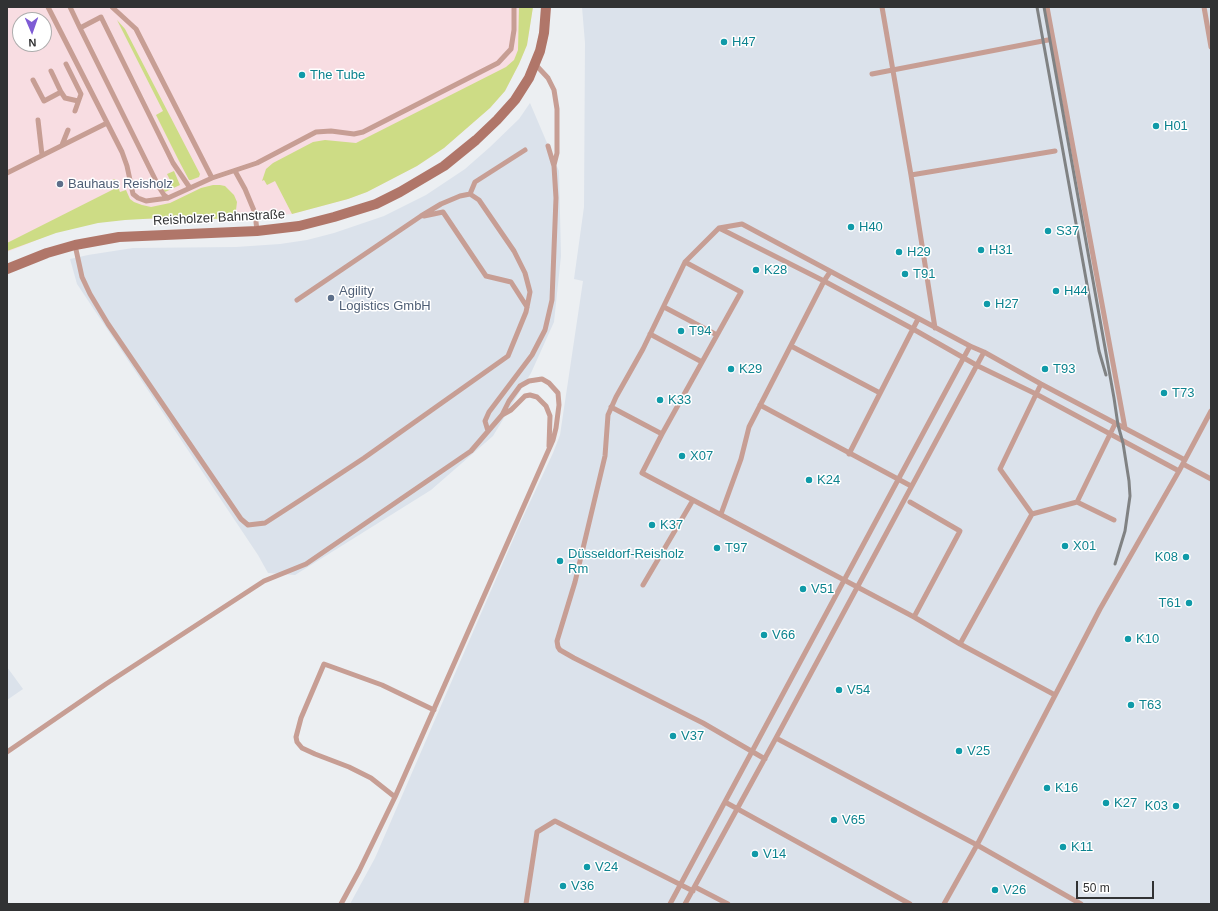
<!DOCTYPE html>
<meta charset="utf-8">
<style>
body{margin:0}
#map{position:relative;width:1218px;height:911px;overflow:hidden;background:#eceff2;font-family:Helvetica,sans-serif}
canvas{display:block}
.frame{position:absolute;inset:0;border:8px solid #313233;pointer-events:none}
.north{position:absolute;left:12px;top:12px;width:40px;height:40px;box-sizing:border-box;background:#fff;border:1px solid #adadad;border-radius:50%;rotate:178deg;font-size:11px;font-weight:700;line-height:16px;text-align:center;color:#313233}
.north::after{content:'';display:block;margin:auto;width:14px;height:18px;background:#7e5bd5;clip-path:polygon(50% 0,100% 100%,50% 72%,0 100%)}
.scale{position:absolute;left:1076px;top:881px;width:78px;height:18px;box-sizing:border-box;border:2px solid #313233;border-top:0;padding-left:5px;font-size:12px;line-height:14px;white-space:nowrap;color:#313233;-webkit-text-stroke:3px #fff;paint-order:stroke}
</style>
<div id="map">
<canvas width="1218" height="911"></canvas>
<div class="frame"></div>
<div class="north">N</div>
<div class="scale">50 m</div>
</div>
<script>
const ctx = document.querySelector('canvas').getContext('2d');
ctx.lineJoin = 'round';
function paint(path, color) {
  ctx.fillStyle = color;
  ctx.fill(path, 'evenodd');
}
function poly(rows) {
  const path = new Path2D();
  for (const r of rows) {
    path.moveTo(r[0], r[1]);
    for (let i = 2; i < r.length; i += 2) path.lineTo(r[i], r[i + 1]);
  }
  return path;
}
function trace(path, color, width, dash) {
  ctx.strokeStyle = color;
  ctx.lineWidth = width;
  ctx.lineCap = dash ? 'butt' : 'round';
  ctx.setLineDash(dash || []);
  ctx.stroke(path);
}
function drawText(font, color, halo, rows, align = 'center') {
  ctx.font = font + ' Helvetica,sans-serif';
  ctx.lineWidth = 3;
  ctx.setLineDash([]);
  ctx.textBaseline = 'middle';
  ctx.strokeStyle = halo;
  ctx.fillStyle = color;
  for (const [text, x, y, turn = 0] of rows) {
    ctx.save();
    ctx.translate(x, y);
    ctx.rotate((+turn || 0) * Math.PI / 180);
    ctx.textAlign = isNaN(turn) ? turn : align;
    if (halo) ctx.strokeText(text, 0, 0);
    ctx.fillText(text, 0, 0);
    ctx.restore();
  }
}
paint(poly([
 [7,7,533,7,527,45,519,64,505,91,490,108,444,148,417,166,367,192,348,199,292,214,229,219,127,219,94,223,57,232,7,252],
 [20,20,44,20,44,44,20,44]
]), '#f8dde2');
paint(poly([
 [582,7,1211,7,1211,904,350,904,375,858,522,519,553,453,560,435,583,281,574,279,584,207,585,43],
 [530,103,559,171,561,256,554,322,531,373,493,436,431,490,295,575,268,573,258,555,77,284,70,259,88,255,133,248,236,247,280,244,307,240,334,233,384,216,426,195,465,169,490,147,519,119],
 [7,667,23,689,7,700]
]), '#dbe2eb');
paint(poly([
 [519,7,533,7,527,45,519,64,505,91,490,108,444,148,417,166,367,192,348,199,292,214,275,181,267,185,264,180,262,181,266,169,273,163,313,142,325,140,356,143,506,67,514,60,518,50],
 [117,20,125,29,200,174,199,177,191,180,189,180,179,161,156,115,163,111],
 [174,171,180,185,165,192,162,187,162,185,171,182,167,174],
 [115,179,120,192,126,190,130,199,134,202,142,205,151,207,170,203,201,188,213,185,220,185,225,186,234,195,237,202,236,210,229,219,161,218,125,220,98,223,56,233,7,251,7,243,114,189,110,181]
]), '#cddc85');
trace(poly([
 [48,7,122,152,127,166,133,194,138,198,146,201,168,198,212,178,257,163,316,132,331,131,354,134,363,132,498,63,511,49,514,30,514,7],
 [70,7,80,28],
 [112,7,136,29,212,178],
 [882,7,911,175,935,328],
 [1047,7,1125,428],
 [1204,7,1211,47],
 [66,64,81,94,75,111],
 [535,64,548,78,554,90,557,109,557,153,554,165],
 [51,71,61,92],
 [872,74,1053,39],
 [33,80,44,101,61,92,65,98,78,101],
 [38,120,42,155],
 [62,145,68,130],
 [235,171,245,189,255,213,257,231],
 [7,173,107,123],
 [911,175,1055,151],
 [470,194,475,182,525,150],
 [168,198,164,195,159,187,80,28,101,17,173,163,190,188],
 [424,216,443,212,486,276,511,282,527,307],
 [719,228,824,281,913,329,978,366,1036,394,1179,471],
 [75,245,82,277,90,294,108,324,241,519,248,525,265,523,302,499,364,458,508,356,526,312,530,292,525,273,514,251,479,200,470,194,460,196,441,204,421,216,297,300],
 [685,262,643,349,616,397,608,415,605,456,575,582,557,641,558,647,560,650,574,658,703,723,765,759],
 [664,307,717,335],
 [650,334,702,362],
 [791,346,880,393],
 [760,405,911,486],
 [611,407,662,434],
 [502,415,511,410,525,396,530,395,537,397,546,406,550,416,549,446],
 [488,431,485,421,489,412,532,355,545,330,552,300,556,198,554,166,548,146],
 [849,454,918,319],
 [1183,464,1211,479],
 [910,502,960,531,914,617],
 [1077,502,1115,424],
 [721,514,741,459,749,427,824,281,830,272],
 [1032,514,1000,469,1041,384],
 [643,585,693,500],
 [960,644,1032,514,1077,502,1114,520],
 [1055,695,960,644,914,617,642,473,662,434,741,292,685,262,719,228,742,224,970,346,984,352,1041,384,1185,460],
 [776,738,984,352],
 [7,752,106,684,264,581,306,564,471,451,502,415,509,401,520,386,529,381,542,379,549,383,558,393,559,405,556,428,553,440,395,797,359,871,341,904],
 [395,797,371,778,349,767,315,754,302,748,297,742,296,737,301,718,324,664,382,685,434,710],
 [725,802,910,904],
 [695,887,728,904],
 [526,904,537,832,555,821,693,891],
 [670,904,970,346],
 [685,904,776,738,977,845,1081,904],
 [944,904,977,845,1100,609,1179,471,1211,411]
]), '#c79e94', 5);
trace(poly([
 [7,269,47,253,75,245,119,237,257,231,299,226,334,217,376,204,400,192,444,166,476,140,497,120,515,100,529,78,540,51,544,33,546,7]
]), '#b07669', 10);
trace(poly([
 [1037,7,1099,351,1106,375],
 [1044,7,1114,398,1118,425,1123,443,1129,481,1130,496,1125,531,1115,564]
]), '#808283', 3);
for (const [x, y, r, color] of [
 [724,42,4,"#0f9aa8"],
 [302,75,4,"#0f9aa8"],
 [1156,126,4,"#0f9aa8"],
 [60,184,4,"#5c6f8a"],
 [851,227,4,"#0f9aa8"],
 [1048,231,4,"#0f9aa8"],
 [981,250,4,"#0f9aa8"],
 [899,252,4,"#0f9aa8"],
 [756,270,4,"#0f9aa8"],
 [905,274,4,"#0f9aa8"],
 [1056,291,4,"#0f9aa8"],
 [331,298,4,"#5c6f8a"],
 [987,304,4,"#0f9aa8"],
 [681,331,4,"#0f9aa8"],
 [731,369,4,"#0f9aa8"],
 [1045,369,4,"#0f9aa8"],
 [1164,393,4,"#0f9aa8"],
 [660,400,4,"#0f9aa8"],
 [682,456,4,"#0f9aa8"],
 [809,480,4,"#0f9aa8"],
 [652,525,4,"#0f9aa8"],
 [1065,546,4,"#0f9aa8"],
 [717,548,4,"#0f9aa8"],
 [1186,557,4,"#0f9aa8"],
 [560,561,4,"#0f9aa8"],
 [803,589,4,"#0f9aa8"],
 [1189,603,4,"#0f9aa8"],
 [764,635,4,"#0f9aa8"],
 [1128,639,4,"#0f9aa8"],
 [839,690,4,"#0f9aa8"],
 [1131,705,4,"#0f9aa8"],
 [673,736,4,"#0f9aa8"],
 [959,751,4,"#0f9aa8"],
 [1047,788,4,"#0f9aa8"],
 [1106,803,4,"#0f9aa8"],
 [1176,806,4,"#0f9aa8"],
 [834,820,4,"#0f9aa8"],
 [1063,847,4,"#0f9aa8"],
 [755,854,4,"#0f9aa8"],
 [587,867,4,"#0f9aa8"],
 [563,886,4,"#0f9aa8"],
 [995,890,4,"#0f9aa8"]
]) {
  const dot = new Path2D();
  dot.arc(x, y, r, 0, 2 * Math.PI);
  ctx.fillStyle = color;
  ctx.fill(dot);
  trace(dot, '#fff', 1.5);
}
drawText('13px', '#0d838f', '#fff', [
 ["H47",732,42],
 ["The Tube",310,75],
 ["H01",1164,126],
 ["H40",859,227],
 ["S37",1056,231],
 ["H31",989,250],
 ["H29",907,252],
 ["K28",764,270],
 ["T91",913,274],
 ["H44",1064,291],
 ["H27",995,304],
 ["T94",689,331],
 ["K29",739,369],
 ["T93",1053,369],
 ["T73",1172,393],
 ["K33",668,400],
 ["X07",690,456],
 ["K24",817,480],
 ["K37",660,525],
 ["X01",1073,546],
 ["T97",725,548],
 ["Düsseldorf-Reisholz",568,554],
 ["Rm",568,569],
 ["K08",1178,557,"right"],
 ["V51",811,589],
 ["T61",1181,603,"right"],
 ["V66",772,635],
 ["K10",1136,639],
 ["V54",847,690],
 ["T63",1139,705],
 ["V37",681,736],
 ["V25",967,751],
 ["K16",1055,788],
 ["K27",1114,803],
 ["K03",1168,806,"right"],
 ["V65",842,820],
 ["K11",1071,847],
 ["V14",763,854],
 ["V24",595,867],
 ["V36",571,886],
 ["V26",1003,890]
], 'left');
drawText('13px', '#4e5e75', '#fff', [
 ["Bauhaus Reisholz",68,184],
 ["Agility",339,291],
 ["Logistics GmbH",339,306]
], 'left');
drawText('13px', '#313233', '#fff', [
 ["Reisholzer Bahnstraße",219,218,-3]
]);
</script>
